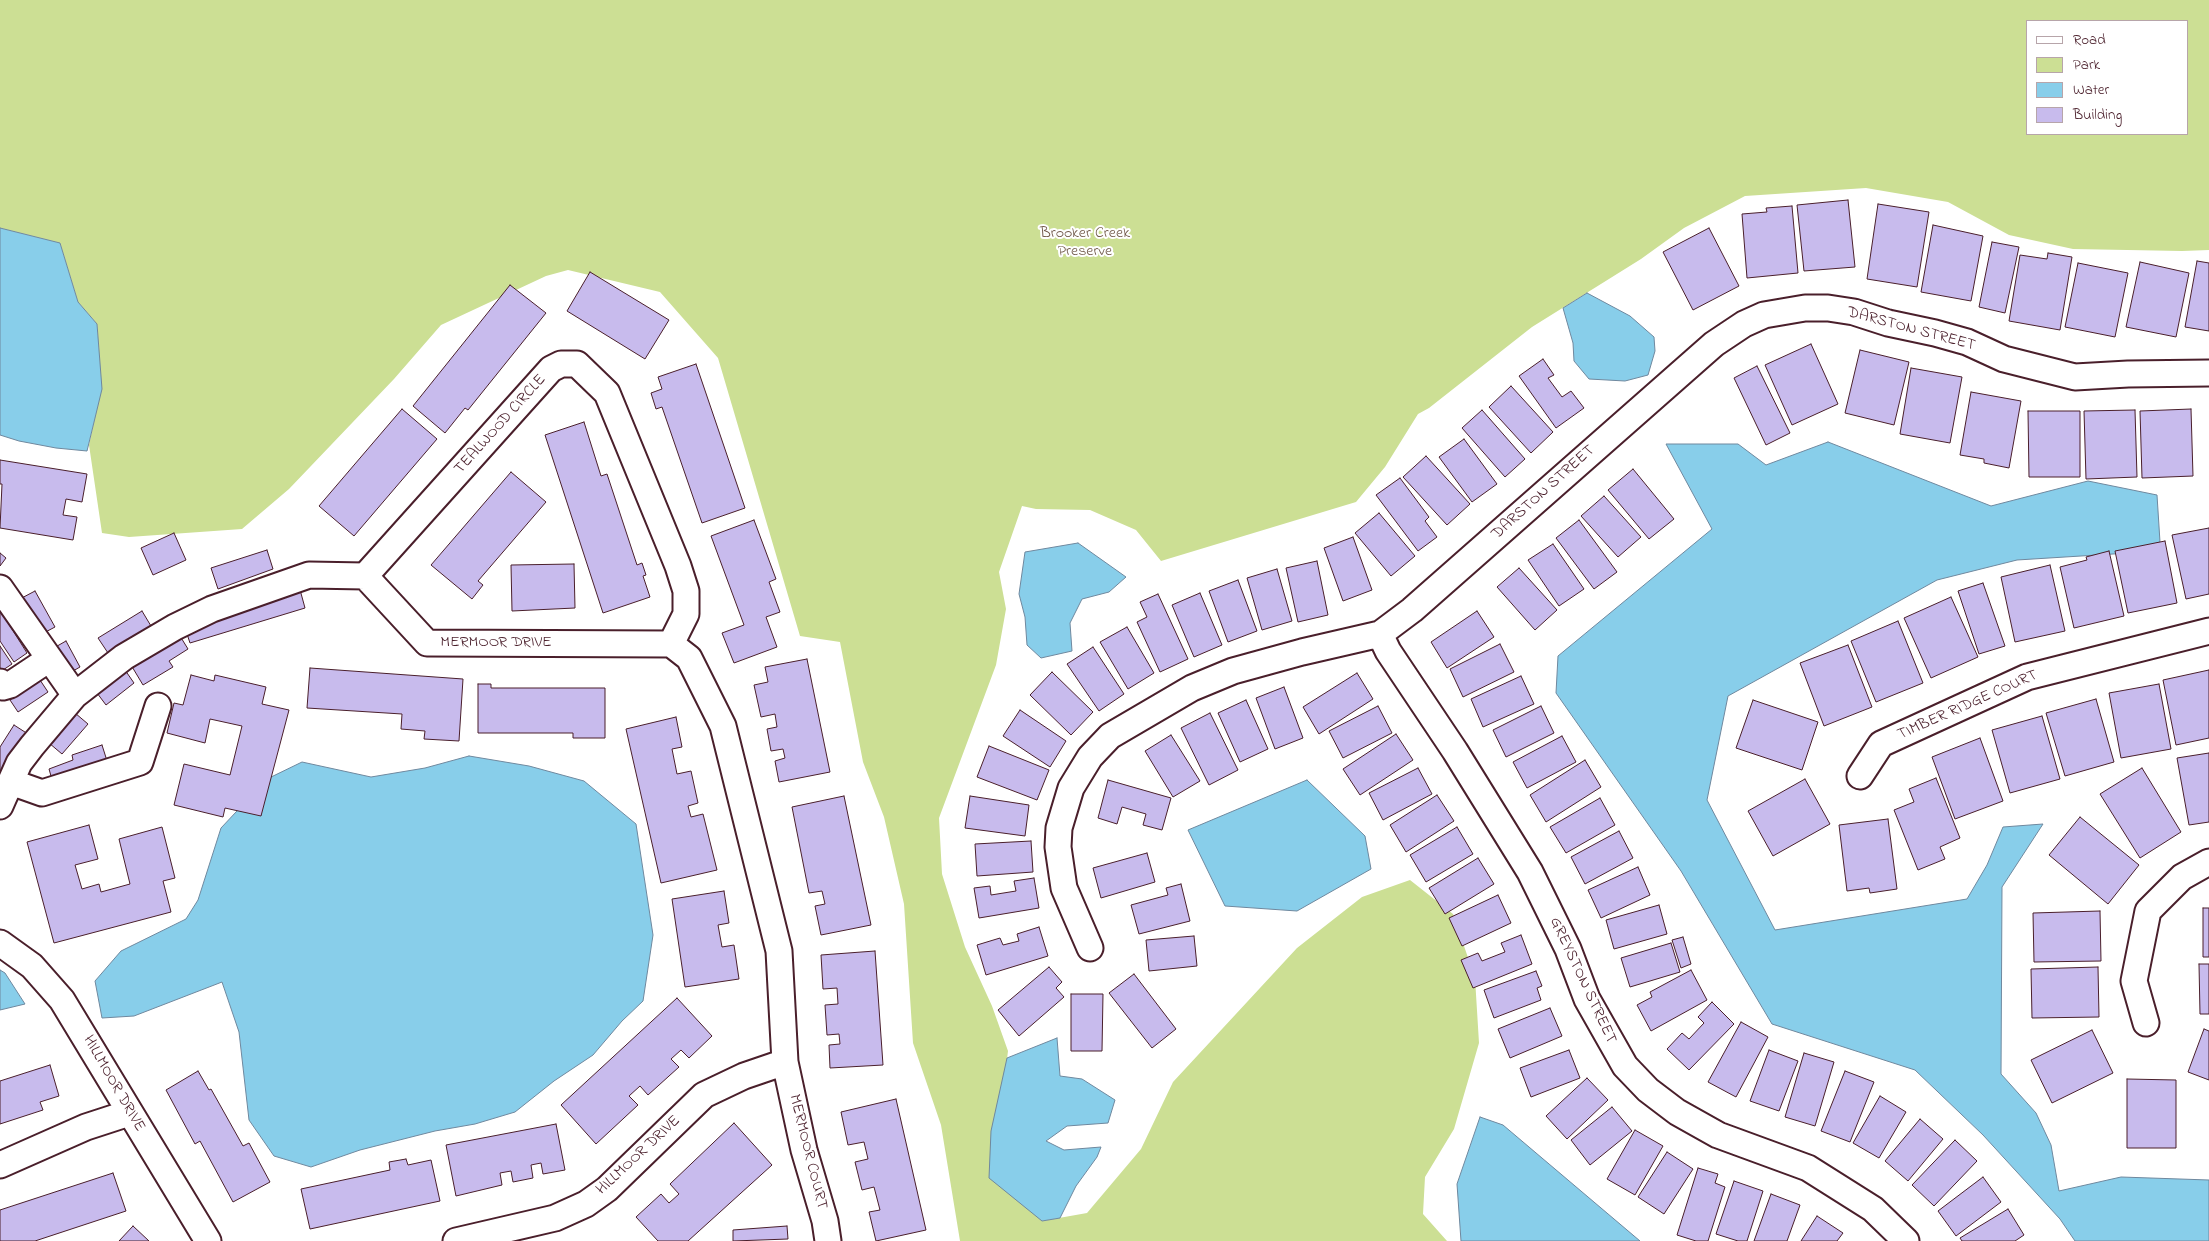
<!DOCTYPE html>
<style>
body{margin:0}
#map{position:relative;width:2209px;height:1241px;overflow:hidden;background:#fff;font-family:"Indie Flower",sans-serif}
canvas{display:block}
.legend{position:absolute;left:2026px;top:20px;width:162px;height:115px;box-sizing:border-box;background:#fff;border:1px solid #b7a5aa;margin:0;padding:6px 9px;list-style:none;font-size:15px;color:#4a1f2b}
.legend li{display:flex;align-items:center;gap:10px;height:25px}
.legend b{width:25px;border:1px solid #b7a5aa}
</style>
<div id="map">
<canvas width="2209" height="1241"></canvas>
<ul class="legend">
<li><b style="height:6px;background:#fff"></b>Road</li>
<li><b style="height:14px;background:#ccdf94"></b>Park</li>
<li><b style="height:14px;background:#88ceea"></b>Water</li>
<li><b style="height:14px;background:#c8bbed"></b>Building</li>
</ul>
</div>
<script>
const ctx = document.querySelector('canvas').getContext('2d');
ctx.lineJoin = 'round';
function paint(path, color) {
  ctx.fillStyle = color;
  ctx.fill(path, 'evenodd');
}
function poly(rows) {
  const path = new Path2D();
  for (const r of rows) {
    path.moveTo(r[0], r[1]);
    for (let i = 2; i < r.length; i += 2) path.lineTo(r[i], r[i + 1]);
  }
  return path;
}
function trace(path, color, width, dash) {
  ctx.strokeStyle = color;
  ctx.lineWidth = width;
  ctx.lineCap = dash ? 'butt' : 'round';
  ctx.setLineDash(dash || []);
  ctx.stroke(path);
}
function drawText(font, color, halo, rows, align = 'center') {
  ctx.font = font + ' "Indie Flower",sans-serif';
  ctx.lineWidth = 4;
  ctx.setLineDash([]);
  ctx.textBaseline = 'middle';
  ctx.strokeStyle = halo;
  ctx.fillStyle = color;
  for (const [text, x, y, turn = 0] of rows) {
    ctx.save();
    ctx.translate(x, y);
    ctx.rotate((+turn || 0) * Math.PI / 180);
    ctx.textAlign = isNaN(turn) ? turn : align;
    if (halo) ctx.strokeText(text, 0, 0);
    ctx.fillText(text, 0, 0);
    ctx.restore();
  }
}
paint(poly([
 [0,0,2209,0,2209,250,2182,251,2073,249,2009,235,1948,202,1866,188,1745,196,1684,228,1641,259,1532,327,1429,408,1418,414,1385,467,1356,502,1161,561,1136,530,1090,510,1036,509,1022,506,999,572,1006,609,996,665,939,818,942,874,965,947,992,1006,1008,1051,1005,1075,1042,1221,1087,1213,1141,1149,1173,1082,1297,948,1362,897,1410,880,1453,914,1475,978,1479,1043,1454,1129,1425,1177,1423,1214,1447,1241,960,1241,941,1125,913,1043,904,904,884,817,863,762,840,642,800,636,718,358,660,292,568,270,546,276,441,325,394,379,289,489,242,529,129,537,102,533,89,445,101,389,97,324,78,302,60,243,0,228],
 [2028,21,2188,21,2188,134,2028,134]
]), '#ccdf94');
const water = poly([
 [0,228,60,243,78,302,97,324,102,389,87,451,56,448,19,441,0,435,0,228],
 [1587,293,1630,316,1654,337,1655,351,1648,375,1625,381,1589,379,1574,361,1573,343,1563,308,1587,293],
 [1828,442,1991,506,2088,481,2157,495,2160,542,2129,553,2017,560,1937,580,1728,696,1707,800,1775,930,1967,899,1987,865,2003,827,2043,824,2002,887,2001,1074,2036,1113,2051,1145,2059,1191,2121,1177,2209,1180,2209,1241,2075,1241,2060,1219,1983,1135,1915,1070,1772,1024,1681,871,1556,693,1558,656,1712,529,1666,444,1738,444,1766,465,1828,442],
 [1078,543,1126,577,1109,592,1082,599,1070,623,1072,651,1041,658,1027,645,1025,617,1019,594,1025,552,1078,543],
 [469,756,529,766,584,781,636,824,653,935,643,1001,622,1021,593,1055,554,1081,515,1112,475,1124,435,1131,360,1150,311,1167,274,1156,249,1120,239,1032,222,982,134,1016,102,1018,95,981,121,951,186,919,198,900,221,828,267,779,302,762,371,777,425,768,469,756],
 [1307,780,1365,836,1371,869,1297,911,1225,906,1188,830,1307,780],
 [0,970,5,973,25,1004,0,1010,0,970],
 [1057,1038,1060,1076,1082,1079,1115,1100,1108,1123,1067,1126,1046,1141,1064,1150,1101,1147,1097,1157,1076,1186,1060,1218,1042,1221,989,1178,991,1131,1007,1058,1057,1038],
 [1480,1117,1503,1125,1640,1241,1461,1241,1457,1184,1480,1117]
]);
paint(water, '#88ceea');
trace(water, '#6f889e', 1);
const building = poly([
 [1848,200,1855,267,1804,271,1797,205,1848,200],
 [1878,204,1929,212,1917,287,1867,279,1878,204],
 [1792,206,1798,273,1747,278,1742,214,1767,212,1766,208,1792,206],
 [1933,225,1983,236,1971,301,1921,292,1933,225],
 [1709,228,1739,286,1693,310,1663,252,1709,228],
 [1992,242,2019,247,2005,313,1979,307,1992,242],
 [2048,253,2072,257,2060,330,2009,321,2020,255,2047,259,2048,253],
 [2197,261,2209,263,2209,331,2185,327,2197,261],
 [2140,262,2189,273,2176,337,2126,327,2140,262],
 [2078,263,2128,273,2115,337,2065,327,2078,263],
 [590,272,669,320,645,359,567,311,590,272],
 [510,285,546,313,468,410,465,408,445,433,413,406,510,285],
 [1811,344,1838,404,1792,425,1765,365,1811,344],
 [1860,350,1909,362,1894,425,1845,413,1860,350],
 [1543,359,1554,375,1548,378,1562,397,1571,391,1584,408,1556,428,1519,376,1543,359],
 [696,364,745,508,702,523,662,407,656,409,651,393,662,389,658,377,696,364],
 [1757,366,1790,433,1766,445,1734,378,1757,366],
 [1911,368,1962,377,1950,443,1900,434,1911,368],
 [1511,386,1553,432,1531,453,1489,407,1511,386],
 [1971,392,2021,401,2009,468,1984,463,1984,459,1960,455,1971,392],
 [402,409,437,439,354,536,319,506,402,409],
 [2191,409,2193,476,2142,478,2140,411,2191,409],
 [1482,410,1525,459,1505,477,1462,428,1482,410],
 [2135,410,2137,477,2086,479,2084,411,2135,410],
 [2028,411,2080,411,2080,477,2029,477,2028,411],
 [584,422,601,476,607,474,637,565,642,563,646,575,643,576,650,597,603,613,545,435,584,422],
 [1464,439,1497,484,1472,502,1439,457,1464,439],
 [1426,456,1470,504,1447,525,1403,477,1426,456],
 [0,460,87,474,82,502,66,499,63,515,77,517,73,540,0,528,2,484,0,484,0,460],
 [1633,469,1674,519,1649,539,1608,490,1633,469],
 [511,472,546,502,478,581,483,585,472,599,431,565,511,472],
 [1400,478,1429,517,1425,521,1437,537,1418,551,1376,495,1400,478],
 [1604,496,1641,537,1618,557,1581,516,1604,496],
 [1379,513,1415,556,1391,576,1355,533,1379,513],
 [754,520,776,579,769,582,780,612,766,617,777,647,734,663,722,633,744,625,711,536,754,520],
 [1579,520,1617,572,1594,589,1556,538,1579,520],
 [2209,528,2209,594,2186,599,2172,535,2209,528],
 [174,533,186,560,153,575,141,548,174,533],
 [1353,537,1372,590,1343,601,1324,548,1353,537],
 [2165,541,2177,603,2128,613,2115,551,2165,541],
 [1553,544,1584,589,1559,606,1528,560,1553,544],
 [267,550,273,569,218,589,211,568,267,550],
 [2109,551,2124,616,2074,628,2060,567,2087,560,2086,557,2109,551],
 [0,553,6,558,0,566,0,553],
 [1317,561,1328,615,1298,622,1286,568,1317,561],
 [574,564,575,608,512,611,511,565,574,564],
 [2050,565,2065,631,2015,642,2001,577,2050,565],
 [1519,568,1557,610,1535,630,1497,587,1519,568],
 [1277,569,1292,621,1262,630,1247,578,1277,569],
 [1238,580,1257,631,1228,642,1209,591,1238,580],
 [1983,583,2005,646,1979,654,1958,591,1983,583],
 [299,586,305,608,190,643,185,628,299,586],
 [35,591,55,627,38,636,18,600,35,591],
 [1200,593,1222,645,1194,657,1172,605,1200,593],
 [1158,594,1188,659,1160,672,1137,622,1147,617,1140,602,1158,594],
 [1951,597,1978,657,1931,678,1904,618,1951,597],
 [0,610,27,653,14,662,0,641,0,610],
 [142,611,151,626,108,653,98,638,142,611],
 [1477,611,1494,637,1447,668,1431,642,1477,611],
 [1898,621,1923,683,1876,702,1851,641,1898,621],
 [1127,627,1154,673,1128,689,1100,642,1127,627],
 [180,636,188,649,169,661,173,667,143,685,131,665,180,636],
 [66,641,80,667,66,675,52,649,66,641],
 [1500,644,1514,672,1463,697,1450,669,1500,644],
 [1848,645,1872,707,1824,726,1800,663,1848,645],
 [0,646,12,664,0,672,0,646],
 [1093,647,1124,694,1099,711,1067,664,1093,647],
 [807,659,830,772,779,782,775,761,785,758,783,749,771,751,767,729,777,727,775,714,761,717,754,685,768,682,765,667,807,659],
 [310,668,463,679,459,741,424,739,425,731,401,729,402,714,307,708,310,668],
 [125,670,134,683,106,705,97,693,125,670],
 [2209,670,2209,738,2176,745,2163,680,2209,670],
 [1052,672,1093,712,1071,735,1030,695,1052,672],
 [1357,673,1373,699,1319,734,1303,707,1357,673],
 [191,675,214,681,215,675,266,687,262,704,289,710,261,816,225,808,223,817,174,805,184,764,230,775,242,726,210,719,205,743,167,733,174,703,183,705,191,675],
 [1521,676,1534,704,1483,727,1471,699,1521,676],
 [40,680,48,692,18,712,10,700,40,680],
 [478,684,491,684,491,688,605,688,605,738,573,738,573,733,478,733,478,684],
 [2159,684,2171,749,2121,758,2109,693,2159,684],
 [1284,687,1303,738,1275,749,1256,698,1284,687],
 [2096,699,2114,762,2065,776,2046,713,2096,699],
 [1246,700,1268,749,1240,762,1218,713,1246,700],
 [1753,700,1818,722,1802,770,1736,748,1753,700],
 [1378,706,1392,733,1343,758,1329,731,1378,706],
 [1541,706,1554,733,1506,757,1493,730,1541,706],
 [1020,710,1066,741,1050,767,1003,736,1020,710],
 [75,713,88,724,62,754,49,743,75,713],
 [1210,713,1238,770,1209,785,1181,728,1210,713],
 [2042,716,2060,779,2010,793,1992,730,2042,716],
 [676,717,682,747,672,749,677,774,691,771,698,803,688,806,691,817,703,814,717,870,661,883,626,729,676,717],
 [14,725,28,734,0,778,0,747,14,725],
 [1396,734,1413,760,1360,795,1343,769,1396,734],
 [1171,735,1200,781,1173,797,1145,751,1171,735],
 [1562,736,1576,762,1527,788,1513,762,1562,736],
 [1980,738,2003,801,1955,819,1932,757,1980,738],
 [102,745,108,764,53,783,49,769,73,760,72,755,102,745],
 [989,746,1049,770,1037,800,977,777,989,746],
 [2209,753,2209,822,2189,825,2177,758,2209,753],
 [1585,760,1601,787,1546,822,1530,795,1585,760],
 [1418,768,1432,794,1383,820,1369,793,1418,768],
 [2142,768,2181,832,2140,858,2100,794,2142,768],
 [1936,778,1960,838,1940,847,1945,859,1918,870,1894,810,1914,802,1909,789,1936,778],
 [1805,779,1830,824,1773,856,1748,811,1805,779],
 [1108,780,1171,798,1162,830,1143,825,1146,814,1122,807,1117,824,1098,818,1108,780],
 [1437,795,1454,821,1406,852,1390,825,1437,795],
 [844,796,871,925,821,935,815,906,825,904,822,891,809,893,792,807,844,796],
 [970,796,1029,805,1025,836,965,828,970,796],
 [1600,798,1615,825,1566,853,1550,827,1600,798],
 [2080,817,2139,865,2108,904,2049,855,2080,817],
 [1888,819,1897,889,1870,893,1869,888,1847,891,1839,825,1888,819],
 [89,825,98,859,75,865,82,889,99,884,101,892,130,884,119,839,162,827,175,878,163,881,171,912,54,943,27,842,89,825],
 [1457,827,1473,854,1426,882,1410,855,1457,827],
 [1619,831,1633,858,1585,884,1571,857,1619,831],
 [1031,841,1033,872,977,876,975,844,1031,841],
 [1147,853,1155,882,1101,898,1093,868,1147,853],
 [1478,858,1494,884,1445,914,1429,888,1478,858],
 [1638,867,1650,895,1601,918,1588,890,1638,867],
 [1034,878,1039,908,979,918,974,888,990,886,991,895,1016,891,1014,881,1034,878],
 [1181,884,1190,921,1139,934,1131,905,1168,895,1166,888,1181,884],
 [724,891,729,923,718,925,722,947,734,945,739,979,685,987,672,899,724,891],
 [1498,895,1511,923,1462,946,1449,918,1498,895],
 [1659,905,1667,934,1614,949,1606,920,1659,905],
 [2203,908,2209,908,2209,957,2203,957,2203,908],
 [2100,911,2101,961,2034,962,2033,913,2100,911],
 [1039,927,1048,956,986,975,977,945,1000,938,1003,945,1019,941,1017,934,1039,927],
 [1521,935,1532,964,1473,988,1461,960,1478,953,1482,961,1505,952,1501,943,1521,935],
 [1194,936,1197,966,1149,971,1146,940,1194,936],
 [1683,937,1691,964,1681,968,1672,940,1683,937],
 [1671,943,1680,972,1630,987,1621,958,1671,943],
 [875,951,883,1065,830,1068,829,1045,840,1044,839,1034,827,1035,825,1005,838,1004,837,988,823,989,821,955,875,951],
 [2199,964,2209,964,2209,1014,2200,1014,2199,964],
 [1049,967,1062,982,1056,988,1064,997,1019,1036,998,1010,1049,967],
 [2098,967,2099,1017,2032,1018,2031,969,2098,967],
 [1691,970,1707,1000,1651,1031,1637,1005,1652,997,1650,992,1691,970],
 [1536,971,1542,986,1537,988,1541,1000,1494,1018,1484,990,1536,971],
 [1134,974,1176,1029,1152,1048,1109,993,1134,974],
 [1071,994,1103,994,1102,1051,1071,1051,1071,994],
 [677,998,712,1036,689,1058,681,1050,671,1059,679,1067,648,1095,640,1086,629,1096,638,1105,596,1144,561,1105,677,998],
 [1712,1002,1734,1024,1689,1070,1667,1049,1682,1033,1689,1039,1704,1023,1698,1017,1712,1002],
 [1550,1008,1562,1036,1510,1058,1498,1029,1550,1008],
 [1741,1022,1768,1037,1736,1097,1708,1082,1741,1022],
 [2204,1029,2209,1031,2209,1080,2188,1072,2204,1029],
 [2092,1030,2113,1073,2052,1103,2031,1060,2092,1030],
 [1569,1050,1580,1078,1531,1097,1520,1068,1569,1050],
 [1769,1050,1798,1061,1779,1111,1750,1101,1769,1050],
 [1804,1053,1834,1062,1815,1126,1785,1117,1804,1053],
 [50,1065,59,1096,40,1102,43,1110,0,1124,0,1081,50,1065],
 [198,1071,209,1090,211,1089,243,1146,249,1143,270,1182,233,1202,200,1141,195,1144,166,1090,198,1071],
 [1845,1071,1874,1082,1850,1142,1821,1131,1845,1071],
 [1587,1078,1608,1100,1567,1139,1546,1116,1587,1078],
 [2127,1079,2176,1080,2176,1148,2127,1148,2127,1079],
 [1880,1096,1906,1112,1879,1158,1853,1143,1880,1096],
 [896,1099,926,1230,876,1241,869,1212,880,1210,874,1187,862,1190,855,1162,868,1159,864,1142,848,1145,841,1112,896,1099],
 [1612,1107,1632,1131,1590,1165,1571,1140,1612,1107],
 [1920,1119,1943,1139,1908,1181,1885,1161,1920,1119],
 [734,1123,772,1165,688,1241,658,1241,636,1217,661,1194,669,1203,679,1194,670,1184,734,1123],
 [556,1124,565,1170,543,1174,541,1163,531,1165,533,1178,513,1182,511,1171,500,1173,502,1185,456,1196,446,1145,556,1124],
 [1635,1130,1663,1146,1635,1195,1607,1179,1635,1130],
 [1955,1140,1977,1161,1934,1206,1912,1185,1955,1140],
 [1667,1152,1693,1169,1664,1214,1638,1197,1667,1152],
 [406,1159,408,1165,431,1160,440,1201,310,1229,301,1189,390,1170,389,1162,406,1159],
 [1698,1168,1718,1174,1715,1183,1725,1187,1708,1241,1696,1241,1677,1235,1698,1168],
 [113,1173,126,1211,35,1241,0,1241,0,1210,113,1173],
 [1983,1177,2001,1202,1956,1236,1938,1211,1983,1177],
 [1734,1181,1763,1191,1747,1241,1738,1241,1716,1234,1734,1181],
 [1771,1194,1800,1205,1787,1241,1754,1241,1771,1194],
 [2008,1209,2024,1235,2015,1241,1962,1241,1960,1238,2008,1209],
 [1817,1216,1843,1233,1837,1241,1801,1241,1817,1216],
 [133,1226,149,1241,119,1241,133,1226],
 [787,1226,788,1239,733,1241,733,1230,787,1226]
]);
paint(building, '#c8bbed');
trace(building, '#4a1f2b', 1);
const minor = poly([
 [365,576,551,369,561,364,577,364,607,393,678,566,686,591,686,614,671,644],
 [0,588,75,695],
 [1380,634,1388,651,1455,751,1530,872,1568,949,1587,999,1625,1066,1648,1090,1677,1112,1718,1135,1808,1168,1873,1209,1906,1241],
 [0,682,3,687,10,685,49,659],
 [1860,776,1881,744,2027,677,2209,631],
 [11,782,42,793,140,762,158,706],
 [0,806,19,763,32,746,75,695,124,657,175,627,212,609,309,575,365,576,427,643,671,644,689,658,723,726,779,951,785,1062,804,1150,825,1221,828,1241],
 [0,943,32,966,62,1000,208,1241],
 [1090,948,1064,888,1058,847,1059,828,1071,788,1090,757,1110,736,1192,688,1233,671,1302,652,1380,634,1412,610,1714,344,1744,324,1764,315,1805,308,1828,308,1854,312,1888,323,1935,333,1967,342,2004,359,2075,377,2128,374,2209,373],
 [2146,1023,2134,981,2148,911,2182,877,2209,862],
 [0,1165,86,1127,129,1113],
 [456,1241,555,1218,586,1204,607,1189,704,1095,744,1076,785,1062]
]);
trace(minor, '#4a1f2b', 29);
trace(minor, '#fff', 25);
drawText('16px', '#71594a', '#fff', [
 ["Brooker Creek",1085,234],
 ["Preserve",1085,252]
]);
drawText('16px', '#4a1f2b', '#fff', [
 ["DARSTON STREET",1911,330,15],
 ["TEALWOOD CIRCLE",501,425,-48],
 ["DARSTON STREET",1544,493,-42],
 ["MERMOOR DRIVE",496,643],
 ["TIMBER RIDGE COURT",1968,706,-24],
 ["GREYSTON STREET",1582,981,65],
 ["HILLMOOR DRIVE",113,1084,60],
 ["MERMOOR COURT",807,1152,76],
 ["HILLMOOR DRIVE",639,1156,-43]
]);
</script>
